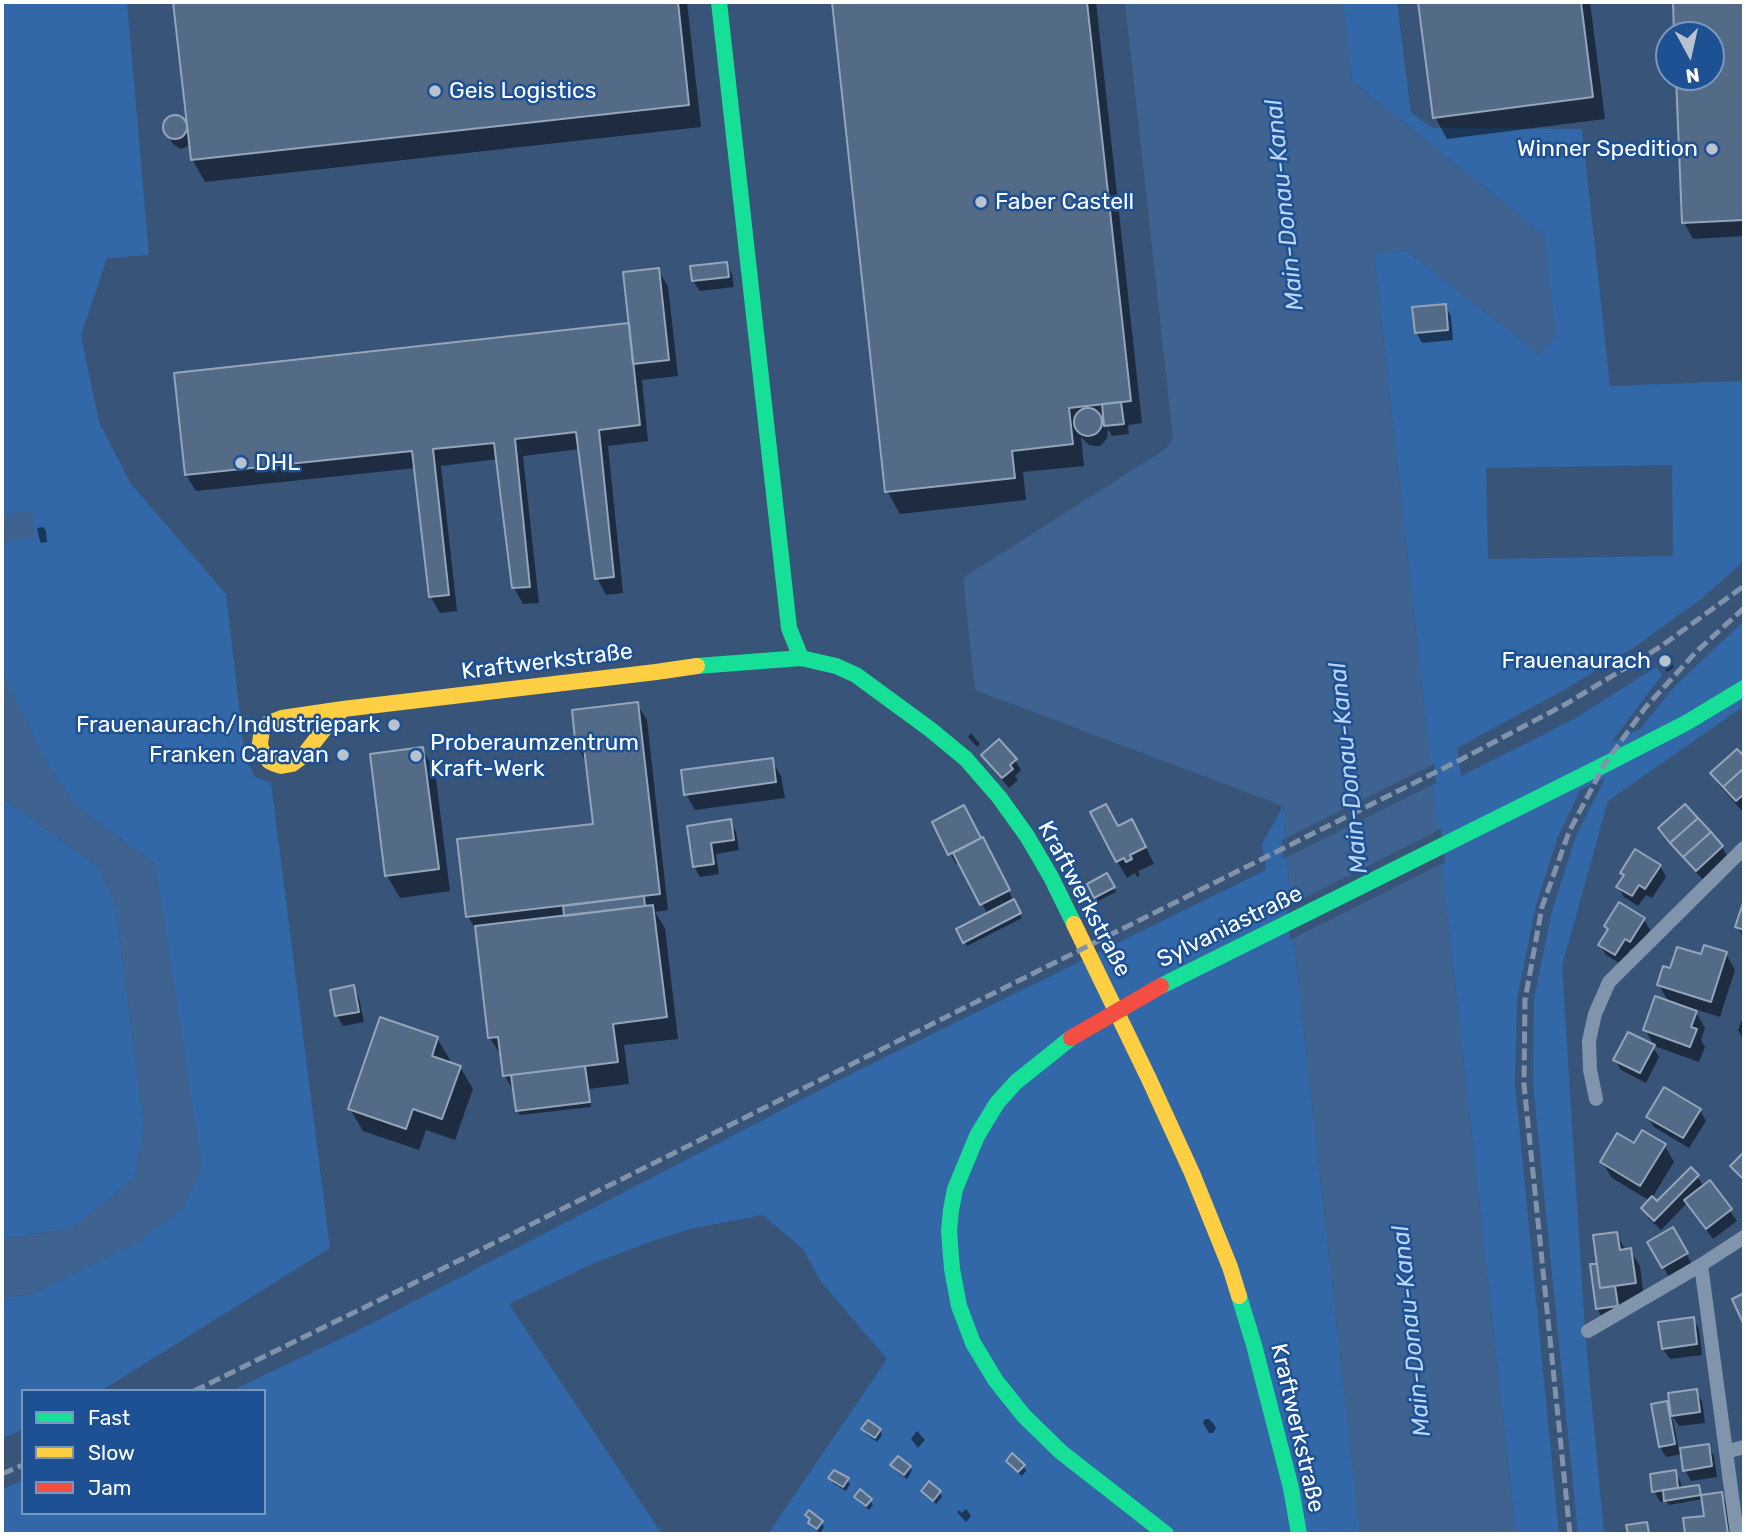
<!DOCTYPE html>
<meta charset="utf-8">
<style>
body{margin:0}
#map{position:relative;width:1746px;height:1536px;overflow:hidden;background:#385478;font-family:Rubik,sans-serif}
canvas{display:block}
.frame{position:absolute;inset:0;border:4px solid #fff;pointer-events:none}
.legend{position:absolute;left:21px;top:1389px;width:245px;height:126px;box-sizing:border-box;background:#1d5193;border:2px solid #7797be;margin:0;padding:9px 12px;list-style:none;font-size:21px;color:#fff}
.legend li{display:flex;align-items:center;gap:14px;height:35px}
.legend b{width:35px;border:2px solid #7797be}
.north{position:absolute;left:1655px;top:21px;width:70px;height:70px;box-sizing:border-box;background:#1d5193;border:2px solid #7797be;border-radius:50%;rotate:172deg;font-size:19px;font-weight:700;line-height:28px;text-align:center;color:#fff}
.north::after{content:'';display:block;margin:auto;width:24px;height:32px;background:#b9c3d0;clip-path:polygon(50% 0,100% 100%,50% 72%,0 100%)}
</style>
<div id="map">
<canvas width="1746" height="1536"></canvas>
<div class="frame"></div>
<ul class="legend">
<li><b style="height:9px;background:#16e098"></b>Fast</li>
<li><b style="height:9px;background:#ffcf43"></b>Slow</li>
<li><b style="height:9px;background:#f24e42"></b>Jam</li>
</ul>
<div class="north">N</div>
</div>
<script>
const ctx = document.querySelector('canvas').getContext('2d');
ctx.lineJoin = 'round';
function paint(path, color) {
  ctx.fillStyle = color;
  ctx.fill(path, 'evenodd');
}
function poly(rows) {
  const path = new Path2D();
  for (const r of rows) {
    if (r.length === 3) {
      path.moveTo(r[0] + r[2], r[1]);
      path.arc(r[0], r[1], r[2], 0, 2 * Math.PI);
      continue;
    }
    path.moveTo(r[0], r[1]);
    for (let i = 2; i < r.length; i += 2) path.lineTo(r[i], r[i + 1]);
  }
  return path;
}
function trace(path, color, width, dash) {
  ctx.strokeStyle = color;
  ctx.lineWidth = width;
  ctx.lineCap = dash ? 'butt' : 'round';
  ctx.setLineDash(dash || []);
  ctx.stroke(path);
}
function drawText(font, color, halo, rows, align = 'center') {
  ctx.font = font + ' Rubik,sans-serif';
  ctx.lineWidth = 5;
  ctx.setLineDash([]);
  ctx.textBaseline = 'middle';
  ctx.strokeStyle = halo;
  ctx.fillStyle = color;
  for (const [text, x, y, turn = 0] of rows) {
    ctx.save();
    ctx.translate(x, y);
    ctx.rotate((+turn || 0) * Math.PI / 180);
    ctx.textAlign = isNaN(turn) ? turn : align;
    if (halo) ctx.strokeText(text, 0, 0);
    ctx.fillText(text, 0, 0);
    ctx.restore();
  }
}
paint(poly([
 [2,2,127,2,149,255,107,258,81,335,99,422,131,484,226,594,245,758,255,777,271,783,330,1248,101,1391,23,1391,23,1429,2,1439,2,1298,33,1294,182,1210,156,865,74,804,41,753,2,670],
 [1343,2,1397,2,1411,113,1433,128,1582,129,1610,386,1744,381,1744,561,1700,600,1636,646,1564,690,1457,748,1461,776,1574,719,1656,667,1662,675,1610,744,1641,728,1675,686,1744,621,1744,706,1608,801,1562,966,1585,1331,1604,1534,1578,1534,1533,1084,1534,999,1552,911,1576,836,1605,778,1580,790,1558,837,1536,905,1517,999,1515,1084,1559,1534,1516,1534,1374,254,1406,250,1540,355,1545,236,1352,81],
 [1672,465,1673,556,1488,559,1486,468],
 [2,794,4,799,97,866,115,902,144,1126,135,1178,73,1228,2,1239],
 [1283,806,1292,923,1360,1534,768,1534,887,1359,822,1283,802,1248,763,1215,690,1229,649,1242,592,1264,509,1304,662,1534,2,1534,2,1489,23,1480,23,1513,264,1513,264,1391,231,1391,361,1329,849,1075,1266,870,1262,844]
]), '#3267a8');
paint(poly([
 [1125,2,1343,2,1352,81,1545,236,1556,335,1540,355,1406,250,1374,254,1516,1534,1360,1534,1292,923,1283,806,975,690,963,578,1167,448,1173,438],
 [31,510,35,538,2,543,2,515],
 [2,670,41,753,74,804,156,865,202,1167,182,1210,137,1243,33,1294,2,1298,2,1239,73,1228,135,1178,144,1126,115,902,97,866,4,799,2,794]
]), '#3e6391');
paint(poly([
 [1434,764,1436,783,1283,859,1282,840],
 [1441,829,1445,862,1290,940,1287,907]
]), '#385478');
paint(poly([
 [175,2,687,2,701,127,205,182,192,159,191,145,181,149,173,144,167,133,165,124,171,117,176,116,184,121,189,131],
 [834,2,1096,2,1142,423,1128,425,1129,434,1112,436,1108,429,1107,438,1104,442,1100,446,1094,446,1089,445,1081,437,1084,466,1023,472,1026,500,900,514,887,491],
 [1419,2,1590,2,1605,119,1447,139,1435,117],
 [1674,2,1744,2,1744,236,1693,239,1684,222,1678,77,1711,77,1711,35,1676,35],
 [726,263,732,274,734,287,700,291,693,281,692,268],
 [658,270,668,286,678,376,642,380,648,441,608,446,623,593,606,595,597,578,580,449,523,456,539,603,523,604,514,588,498,459,441,466,457,611,440,613,431,597,416,468,196,491,186,475,631,325],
 [1445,305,1451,316,1453,340,1422,343,1416,332],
 [43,527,46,531,47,542,41,543,39,538,37,528],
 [1667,656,1674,667,1667,672,1660,661],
 [637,704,647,720,668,910,655,912,665,928,678,1039,624,1045,629,1084,589,1089,591,1107,520,1115,517,1111,515,1094,505,1076,503,1059,490,1038,477,932,468,916,594,825,588,765,578,748],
 [971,733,980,744,977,747,968,737],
 [422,749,435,771,450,891,400,898,387,876,372,755],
 [1737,751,1744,759,1744,813,1718,784,1712,773],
 [984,756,1015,760,1021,770,1015,776,1018,780,1009,788,990,766],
 [772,760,781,776,785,798,695,810,686,794],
 [1685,806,1722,847,1728,858,1703,880,1666,839,1660,829],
 [969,818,981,840,991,855,1022,918,967,946,959,930,988,915,960,862,956,864,951,855,954,854,954,850],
 [730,821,736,832,739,850,716,854,719,874,700,877,694,866,688,827],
 [1118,828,1141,837,1154,864,1138,871,1140,876,1137,877,1135,873,1127,878,1117,861],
 [1660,866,1666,877,1652,898,1646,895,1638,906,1624,897,1618,887,1624,877,1622,873],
 [1107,876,1116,892,1098,901,1089,885],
 [1744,905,1744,938,1737,927],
 [1644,920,1650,930,1636,952,1631,949,1621,964,1606,955,1600,945,1609,931,1606,926],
 [1726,954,1735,970,1720,1017,1694,1009,1705,1028,1701,1040,1705,1047,1699,1062,1654,1046,1645,1029,1669,1003,1659,985,1671,970,1702,956],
 [353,987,359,998,364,1022,343,1026,337,1016],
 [1743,1017,1744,1018,1744,1041,1738,1030],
 [437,1038,450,1060,449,1063,460,1067,473,1089,455,1140,426,1130,419,1150,363,1131,350,1109],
 [1653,1047,1659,1057,1646,1083,1621,1070,1615,1060],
 [1700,1110,1706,1121,1689,1148,1654,1127,1648,1117],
 [1635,1146,1665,1146,1674,1162,1652,1198,1657,1204,1697,1176,1704,1187,1709,1182,1737,1221,1713,1239,1687,1203,1661,1230,1649,1219,1643,1208,1650,1201,1612,1178,1602,1162],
 [1744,1155,1744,1183,1739,1177,1732,1167],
 [1673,1230,1692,1264,1669,1277,1650,1243],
 [1616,1233,1626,1251,1630,1250,1640,1266,1644,1299,1621,1303,1623,1317,1603,1319,1597,1308,1599,1265],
 [1693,1319,1699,1329,1702,1355,1670,1359,1663,1349,1660,1323],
 [1696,1391,1702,1401,1705,1423,1679,1426,1672,1416,1679,1450,1708,1446,1714,1456,1717,1477,1691,1481,1685,1470,1682,1454,1666,1457,1660,1447,1666,1403,1673,1415],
 [1205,1419,1209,1419,1213,1423,1216,1428,1213,1433,1209,1433,1203,1423],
 [863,1429,880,1430,882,1435,877,1442,866,1434],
 [917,1431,925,1440,918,1448,911,1439],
 [1008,1461,1024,1466,1026,1471,1022,1476,1010,1466],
 [893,1465,910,1467,912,1471,907,1479,895,1470],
 [1675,1472,1681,1483,1682,1489,1698,1487,1702,1497,1721,1494,1727,1505,1731,1534,1687,1534,1685,1520,1706,1517,1703,1499,1669,1505,1666,1501,1660,1502,1654,1491],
 [830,1478,847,1480,850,1484,846,1491,833,1483],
 [923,1491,940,1493,942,1497,936,1504,925,1496],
 [856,1497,870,1500,873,1505,869,1510,859,1502],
 [966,1509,971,1516,966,1522,957,1512,959,1510,962,1513],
 [807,1515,821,1522,824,1527,820,1533,813,1527]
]), '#0007');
const building = poly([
 [173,2,678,2,689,105,191,160,173,2],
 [832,2,1087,2,1131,401,1069,408,1073,444,1012,451,1015,478,885,492,832,2],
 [1418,2,1581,2,1593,97,1433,118,1418,2],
 [1673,2,1744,2,1744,220,1682,223,1676,77,1711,77,1711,35,1674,35,1673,2],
 [175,127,12],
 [727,262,729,277,692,281,690,266,727,262],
 [659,268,669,360,633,364,623,272,659,268],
 [1446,304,1448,330,1415,333,1412,307,1446,304],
 [629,323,640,425,599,430,614,577,595,579,576,432,515,439,530,587,512,588,494,443,433,449,449,595,429,597,412,451,185,475,174,373,629,323],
 [1121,402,1124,424,1104,426,1102,404,1121,402],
 [1088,422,14],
 [638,702,660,894,466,917,457,839,593,824,584,748,576,749,572,710,638,702],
 [999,739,1017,759,1010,765,1013,769,1002,778,981,755,999,739],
 [423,747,439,869,385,876,370,754,423,747],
 [1737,749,1744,756,1744,768,1723,787,1710,773,1737,749],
 [773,758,776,782,684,795,681,770,773,758],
 [1744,768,1744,794,1736,801,1723,787,1744,768],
 [1106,804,1118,826,1132,819,1146,847,1130,855,1132,859,1126,862,1124,858,1116,862,1090,812,1106,804],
 [1685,804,1698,818,1670,843,1658,828,1685,804],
 [964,805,981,838,948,855,932,822,964,805],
 [1698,818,1711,832,1683,857,1670,843,1698,818],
 [731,819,734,840,711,843,714,864,693,867,687,826,731,819],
 [1711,832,1723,846,1696,871,1683,857,1711,832],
 [983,837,1010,890,980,905,953,853,983,837],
 [1635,849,1661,865,1645,889,1639,885,1632,896,1616,887,1624,875,1620,873,1635,849],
 [1107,873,1115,887,1094,898,1087,884,1107,873],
 [644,896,645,906,564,916,563,906,644,896],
 [1014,899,1021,913,963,943,956,929,1014,899],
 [1744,900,1744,930,1735,927,1744,900],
 [1619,902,1645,918,1630,942,1625,939,1615,955,1598,945,1608,929,1604,926,1619,902],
 [653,905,667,1017,613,1024,618,1062,503,1076,498,1037,488,1038,475,926,653,905],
 [1704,945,1727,952,1711,1002,1657,985,1663,966,1670,968,1677,947,1701,954,1704,945],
 [354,985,359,1012,335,1016,330,990,354,985],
 [1655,996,1697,1011,1691,1027,1697,1029,1690,1047,1643,1030,1655,996],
 [380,1017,438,1037,432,1056,461,1066,442,1119,413,1109,406,1129,348,1109,380,1017],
 [1628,1032,1655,1045,1640,1073,1613,1060,1628,1032],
 [585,1066,590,1102,516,1111,511,1075,585,1066],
 [1664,1087,1701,1109,1683,1138,1646,1117,1664,1087],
 [1642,1130,1666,1144,1640,1186,1600,1162,1617,1133,1634,1143,1642,1130],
 [1744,1152,1744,1180,1730,1166,1744,1152],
 [1691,1167,1699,1175,1654,1221,1641,1208,1652,1196,1657,1201,1691,1167],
 [1710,1180,1732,1209,1706,1229,1684,1200,1710,1180],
 [1673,1227,1688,1253,1662,1268,1647,1242,1673,1227],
 [1617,1232,1620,1250,1631,1248,1636,1283,1600,1288,1593,1235,1617,1232],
 [1590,1264,1597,1264,1600,1288,1615,1286,1618,1306,1596,1309,1590,1264],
 [1744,1293,1744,1323,1743,1323,1732,1299,1744,1293],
 [1694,1317,1697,1344,1662,1349,1658,1322,1694,1317],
 [1697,1389,1700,1412,1671,1416,1668,1393,1697,1389],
 [1667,1401,1675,1444,1659,1447,1651,1404,1667,1401],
 [868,1420,881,1429,875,1438,861,1429,868,1420],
 [1709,1444,1712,1466,1683,1471,1680,1448,1709,1444],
 [1012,1453,1025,1465,1018,1472,1006,1461,1012,1453],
 [898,1456,911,1466,904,1475,890,1465,898,1456],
 [834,1470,849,1478,843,1487,828,1478,834,1470],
 [1676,1470,1678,1488,1652,1492,1650,1474,1676,1470],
 [929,1481,941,1491,933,1501,921,1491,929,1481],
 [1699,1485,1701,1495,1664,1501,1663,1490,1699,1485],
 [860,1489,872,1499,866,1506,854,1497,860,1489],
 [1722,1492,1728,1534,1685,1534,1683,1518,1704,1516,1701,1495,1722,1492],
 [809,1510,823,1521,817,1529,808,1523,810,1519,805,1515,809,1510],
 [1647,1522,1649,1534,1628,1534,1626,1525,1647,1522]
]);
paint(building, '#546b87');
trace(building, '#95a5b9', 2);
trace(poly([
 [1596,1099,1590,1070,1589,1041,1595,1014,1609,982,1744,848],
 [1701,1265,1737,1534],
 [1588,1331,1701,1265,1744,1237],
 [1726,1452,1744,1447]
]), '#8094ab', 14);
trace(poly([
 [719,2,789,628,801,658],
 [697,666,801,658,836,666,856,675,931,730,966,759,999,797,1027,836,1051,877,1074,924],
 [1161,986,1604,765,1686,723,1744,688],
 [1071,1038,1016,1082,997,1103,977,1136,955,1189,951,1210,949,1231,952,1269,959,1306,973,1343,996,1381,1024,1416,1061,1452,1166,1534],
 [1239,1296,1254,1345,1291,1488,1299,1534]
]), '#16e098', 16);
trace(poly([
 [343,709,325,728,304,755,292,764,281,766,275,764,269,761,261,749,260,743,262,730,267,724,282,718,343,709,656,672,697,666],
 [1074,924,1149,1079,1192,1173,1230,1267,1239,1296]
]), '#ffcf43', 16);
trace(poly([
 [194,1391,406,1287,1460,760,1566,704,1660,647,1744,586],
 [2,1474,23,1465],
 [1570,1534,1524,1085,1525,1000,1542,907,1569,832,1604,765,1645,708,1696,652,1744,608]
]), '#8093ab', 5, [12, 5]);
trace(poly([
 [1071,1038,1161,986]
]), '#f24e42', 16);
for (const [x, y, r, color] of [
 [435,91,7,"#b9c3d0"],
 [1712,149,7,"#b9c3d0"],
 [981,202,7,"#b9c3d0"],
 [241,463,7,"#b9c3d0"],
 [1665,661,7,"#b9c3d0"],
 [394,725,7,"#b9c3d0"],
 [343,755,7,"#b9c3d0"],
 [416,756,7,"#b9c3d0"]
]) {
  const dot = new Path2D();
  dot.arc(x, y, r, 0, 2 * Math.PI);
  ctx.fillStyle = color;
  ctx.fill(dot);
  trace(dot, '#1d5193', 2.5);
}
drawText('23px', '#fff', '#1d5193', [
 ["Geis Logistics",449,91],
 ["Winner Spedition",1698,149,"right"],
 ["Faber Castell",995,202],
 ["DHL",255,463],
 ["Frauenaurach",1651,661,"right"],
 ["Frauenaurach/Industriepark",380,725,"right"],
 ["Proberaumzentrum",430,743],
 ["Kraft-Werk",430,769],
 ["Franken Caravan",329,755,"right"]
], 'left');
drawText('23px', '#fff', '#1d5193', [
 ["Kraftwerkstraße",547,662,-7],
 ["Kraftwerkstraße",1084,899,62],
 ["Sylvaniastraße",1230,927,-26],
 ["Kraftwerkstraße",1297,1428,77]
]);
drawText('italic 24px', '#bbd6f5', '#1d5193', [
 ["Main-Donau-Kanal",1285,205,-96],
 ["Main-Donau-Kanal",1349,768,-96],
 ["Main-Donau-Kanal",1412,1331,-96]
]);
</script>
